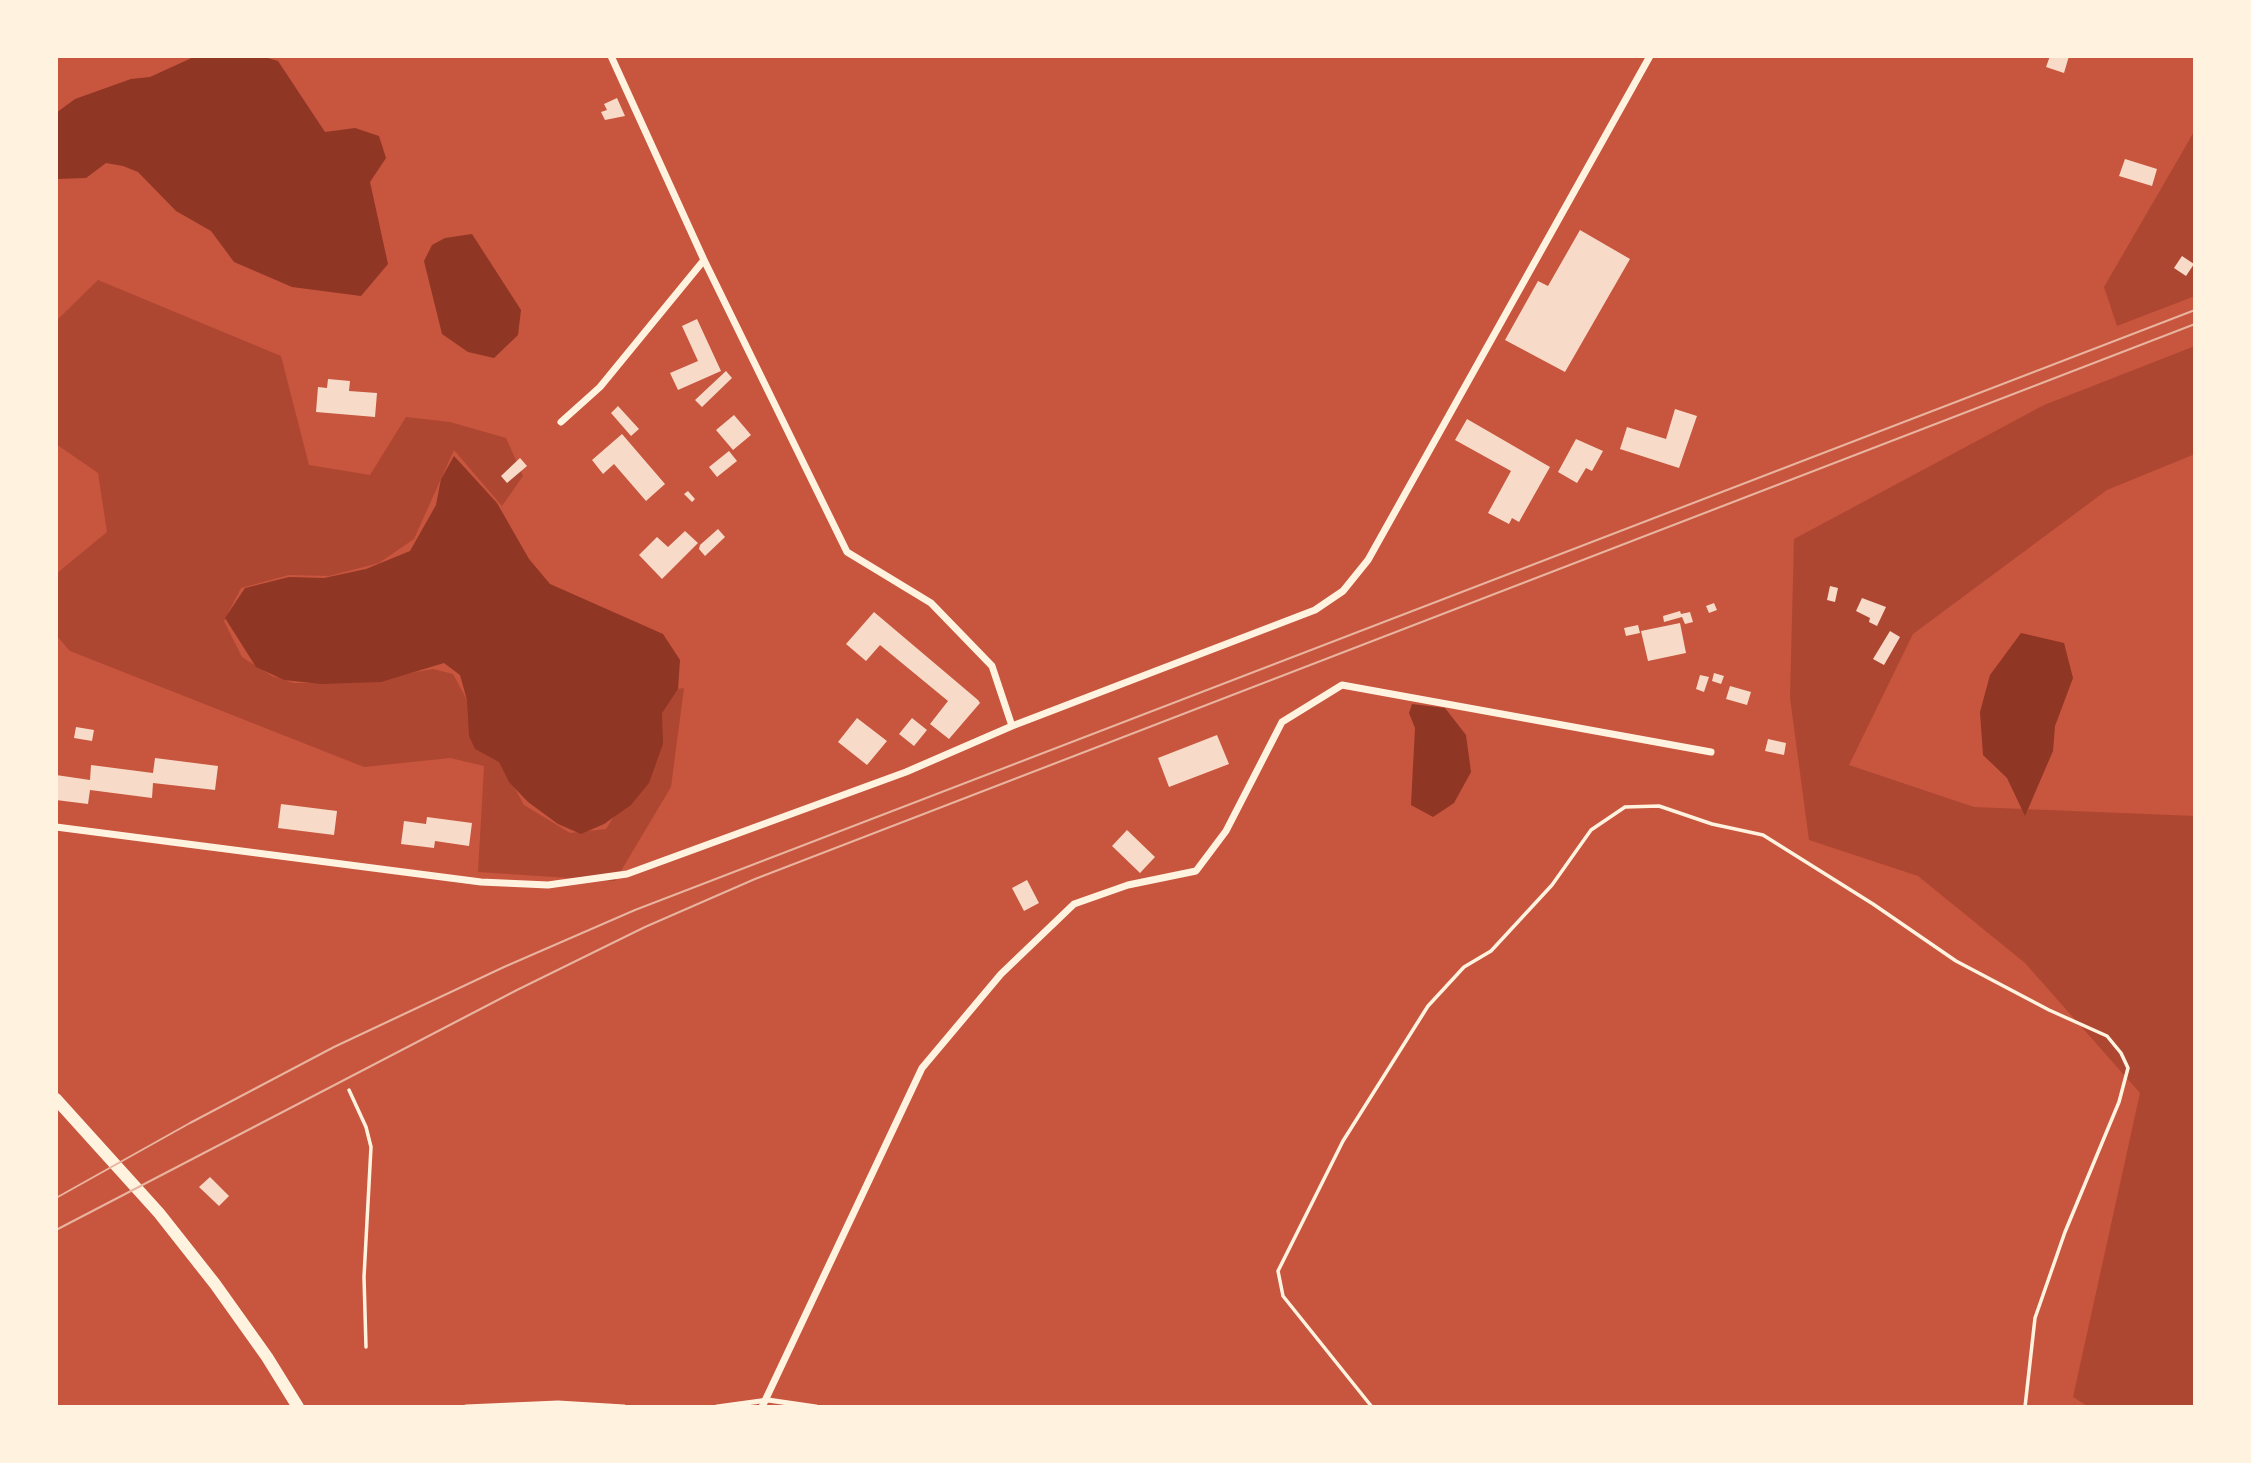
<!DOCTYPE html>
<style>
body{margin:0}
#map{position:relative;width:2251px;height:1463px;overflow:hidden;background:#c8553d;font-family:Arial,sans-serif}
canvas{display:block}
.frame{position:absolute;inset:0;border:58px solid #fff3e0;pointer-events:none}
</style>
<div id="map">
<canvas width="2251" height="1463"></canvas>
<div class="frame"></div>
</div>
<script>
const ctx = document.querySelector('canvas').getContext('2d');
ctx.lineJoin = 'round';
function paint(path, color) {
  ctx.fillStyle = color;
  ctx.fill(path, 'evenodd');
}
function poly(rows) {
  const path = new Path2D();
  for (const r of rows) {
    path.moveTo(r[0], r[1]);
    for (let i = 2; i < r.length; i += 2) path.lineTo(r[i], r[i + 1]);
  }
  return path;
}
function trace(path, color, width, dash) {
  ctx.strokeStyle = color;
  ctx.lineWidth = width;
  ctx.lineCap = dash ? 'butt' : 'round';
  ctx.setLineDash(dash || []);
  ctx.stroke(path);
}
paint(poly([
 [2195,130,2195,296,2117,326,2104,287],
 [98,280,281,356,309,465,370,475,406,417,450,422,506,438,523,476,502,506,454,450,414,539,379,563,329,576,289,575,241,588,224,621,242,657,272,676,294,683,353,683,433,669,453,674,524,805,570,833,606,829,659,745,659,692,684,688,671,787,615,881,478,872,484,766,450,758,364,767,70,651,56,635,56,574,107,532,98,473,56,444,56,321],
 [2195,346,2195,454,2107,490,1913,634,1849,765,1974,807,2195,816,2195,1407,2089,1407,2073,1397,2140,1093,2025,963,1918,876,1809,840,1790,698,1794,539,2044,405]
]), '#ae4732');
paint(poly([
 [196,56,261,56,278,61,325,132,355,128,379,136,386,158,370,182,388,264,361,296,292,287,234,262,211,231,176,211,138,172,123,166,106,163,86,178,56,179,56,113,75,99,131,79,150,77],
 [472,234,521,310,518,335,494,358,468,352,442,334,424,261,432,245,445,238],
 [454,456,497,503,529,559,550,584,663,634,680,660,678,689,662,713,663,744,649,783,631,805,604,824,581,834,558,824,528,802,509,782,499,762,475,749,469,736,467,700,460,675,444,663,381,682,321,684,284,680,256,667,225,618,245,588,289,577,324,578,366,569,410,551,436,505,441,479],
 [2021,633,2064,643,2073,678,2055,726,2053,751,2025,816,2007,778,1983,755,1980,712,1990,675],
 [1412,704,1445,708,1466,735,1471,772,1454,803,1433,817,1411,805,1415,728,1409,713]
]), '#8f3625');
paint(poly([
 [2050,56,2069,56,2064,73,2046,67],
 [617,98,625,116,605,120,601,112,607,110,604,104],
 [2125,159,2157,169,2152,186,2119,176],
 [1580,230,1630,259,1565,372,1505,340,1538,281,1548,286],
 [2182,256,2194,264,2186,276,2174,268],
 [697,319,721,371,678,390,670,373,698,361,682,326],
 [726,371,732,378,702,407,695,400],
 [328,379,350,381,349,391,377,393,375,417,316,412,318,387,327,388],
 [618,406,639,429,631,436,611,413],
 [1675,409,1697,416,1679,468,1620,449,1627,427,1666,439],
 [734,415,751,435,733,450,716,430],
 [1467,419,1550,467,1519,522,1512,518,1509,524,1488,513,1511,471,1455,440],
 [622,434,665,484,646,501,614,464,603,474,592,460],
 [1576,439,1603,451,1592,471,1586,468,1577,483,1558,472],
 [729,451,737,461,717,477,709,467],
 [520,458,527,466,507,483,501,476],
 [688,491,695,499,692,502,684,494],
 [718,529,725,537,705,556,699,549,700,545],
 [685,531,698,543,662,579,639,555,657,537,668,547],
 [1830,586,1838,588,1835,602,1827,600],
 [1862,598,1886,607,1877,626,1869,622,1870,618,1856,611],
 [1714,603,1717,610,1709,613,1706,606],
 [1680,611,1681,614,1690,612,1693,622,1685,624,1682,617,1664,622,1663,616],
 [874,612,978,700,980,703,949,739,930,724,948,701,880,645,866,661,846,644],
 [1680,623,1686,653,1648,661,1641,631],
 [1638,625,1640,633,1626,636,1624,628],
 [1890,631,1900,637,1884,665,1873,659],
 [1714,673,1724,676,1721,684,1712,681],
 [1700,675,1709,677,1704,692,1696,689],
 [1730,686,1751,692,1747,705,1726,699],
 [857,718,887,741,867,765,838,742],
 [912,718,927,730,914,746,899,734],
 [76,727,94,730,92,741,74,738],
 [1217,735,1229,764,1169,787,1158,758],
 [1768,739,1786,743,1784,755,1765,751],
 [155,758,218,766,215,790,153,783,152,798,90,790,88,804,56,800,56,775,90,780,91,765,153,773],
 [281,804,337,811,334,835,278,828],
 [427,817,472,823,469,846,435,841,434,848,401,844,404,821,426,824],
 [1127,830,1155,857,1140,873,1112,846],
 [1027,880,1039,903,1024,911,1012,888],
 [210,1177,229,1196,219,1206,199,1187]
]), '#f7dbc8');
trace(poly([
 [349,1090,366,1127,371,1147,364,1277,366,1347],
 [1372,1407,1283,1296,1278,1271,1343,1141,1428,1006,1464,967,1491,951,1552,885,1591,830,1625,807,1659,806,1712,824,1763,835,1873,904,1956,961,2049,1010,2107,1036,2121,1053,2128,1068,2119,1102,2065,1232,2035,1318,2025,1407]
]), '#fff3e0', 3.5);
trace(poly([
 [466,1407,558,1403,624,1407],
 [717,1407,768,1400,816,1407]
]), '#fff3e0', 5);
trace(poly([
 [611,56,704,260,847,552,931,603,992,666,1012,726],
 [561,422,600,387,704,260],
 [56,827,481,882,548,885,627,874,906,772,1012,726,1315,610,1343,591,1368,560,1650,56],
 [762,1407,922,1068,1001,974,1074,904,1128,885,1196,871,1226,831,1282,722,1342,685,1711,752]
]), '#fff3e0', 7);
trace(poly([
 [56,1099,159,1213,215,1284,267,1357,298,1407]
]), '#fff3e0', 12);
trace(poly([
 [56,1198,190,1123,334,1047,504,967,635,910,2195,310],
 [56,1230,517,990,645,927,755,879,2195,324]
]), '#e9b49f', 2);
</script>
